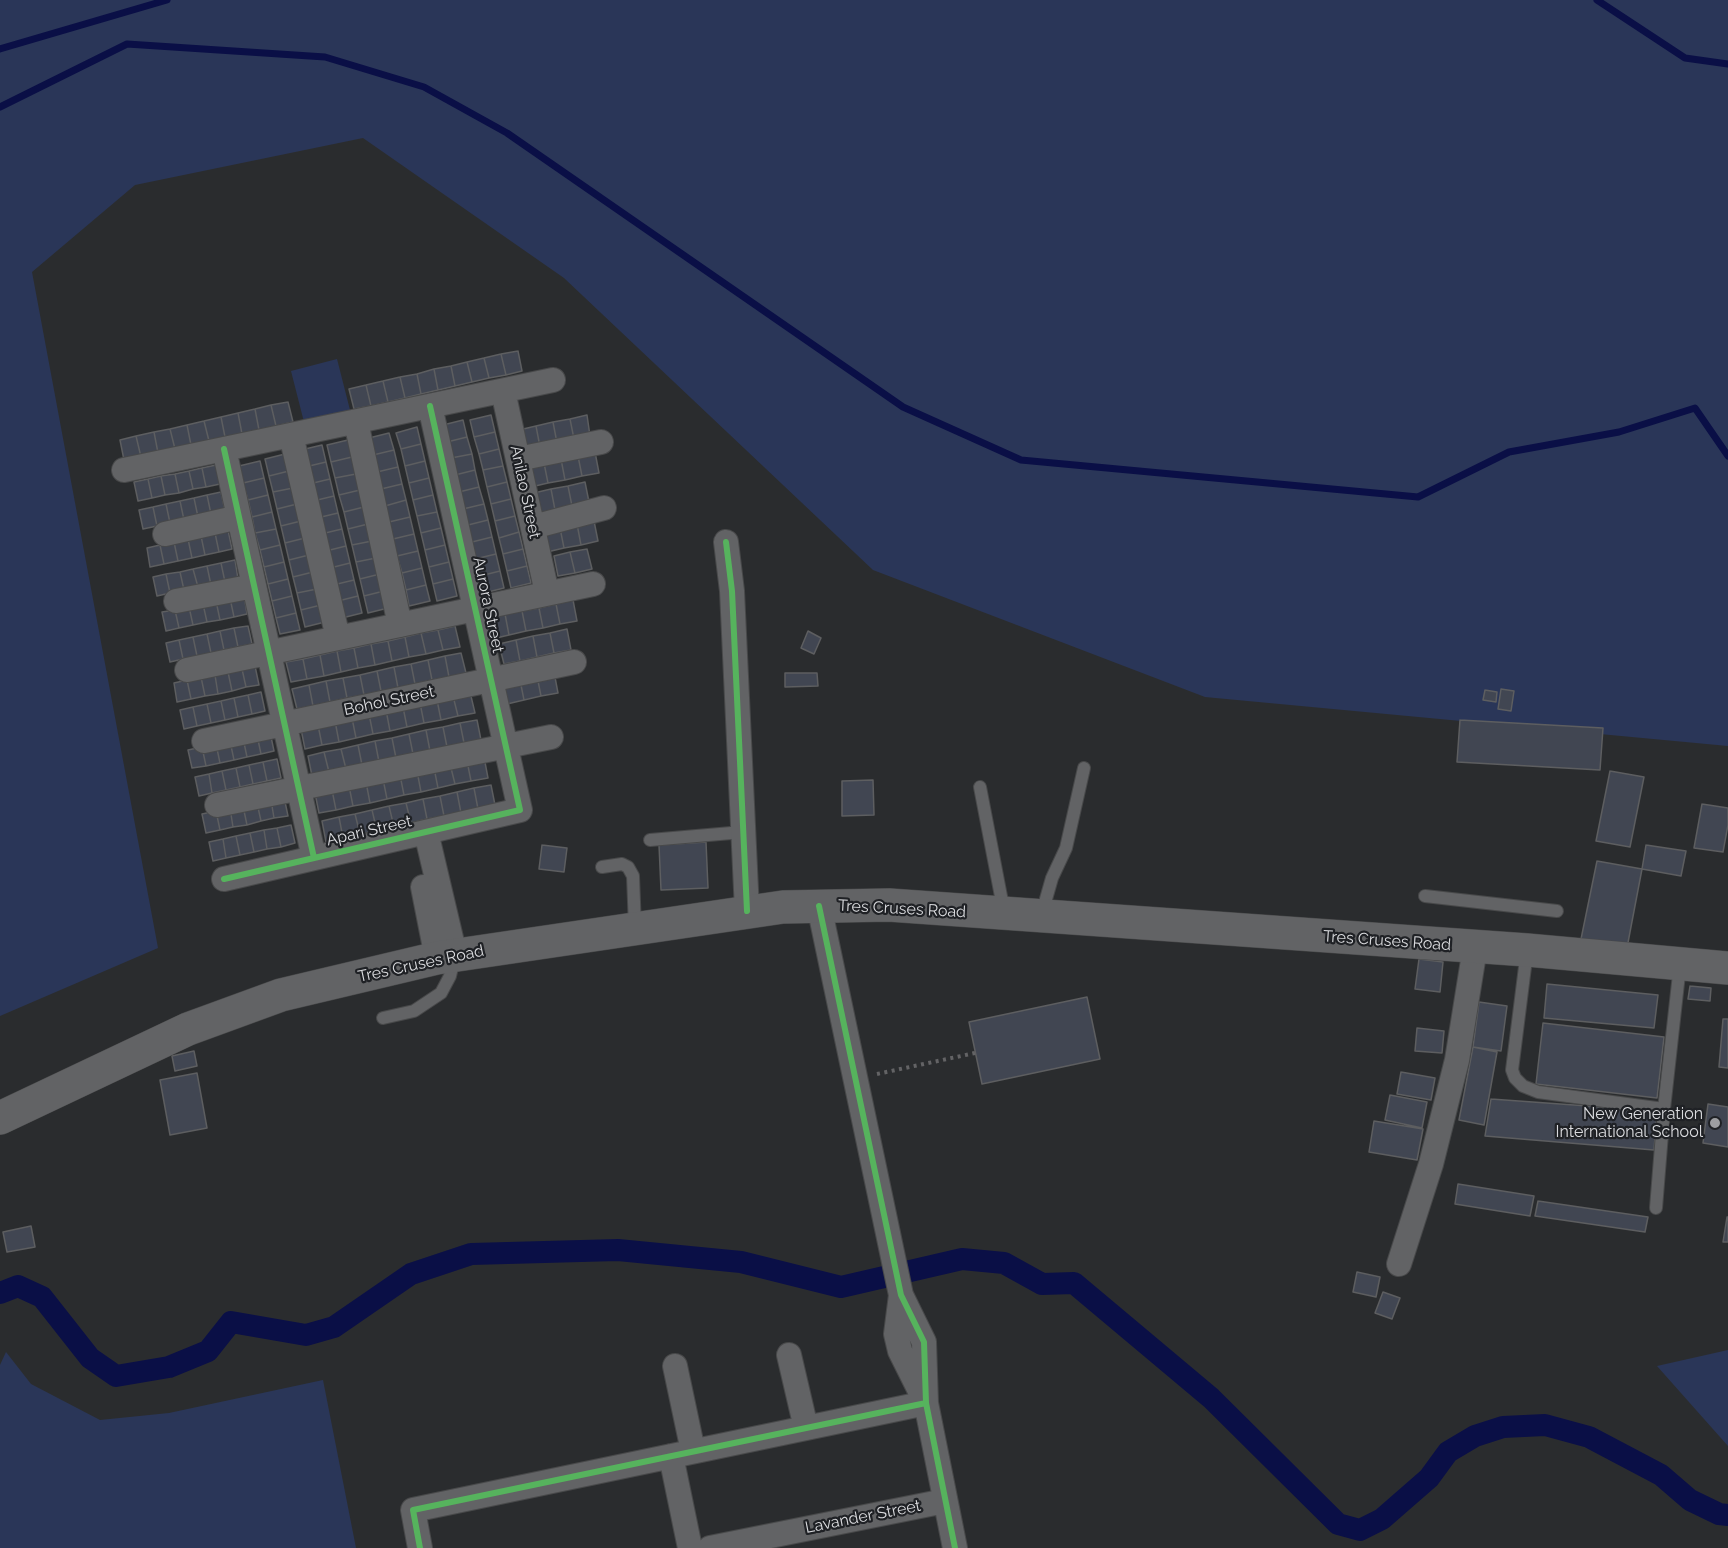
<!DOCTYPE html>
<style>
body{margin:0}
canvas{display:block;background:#2a2c2e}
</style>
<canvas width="1728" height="1548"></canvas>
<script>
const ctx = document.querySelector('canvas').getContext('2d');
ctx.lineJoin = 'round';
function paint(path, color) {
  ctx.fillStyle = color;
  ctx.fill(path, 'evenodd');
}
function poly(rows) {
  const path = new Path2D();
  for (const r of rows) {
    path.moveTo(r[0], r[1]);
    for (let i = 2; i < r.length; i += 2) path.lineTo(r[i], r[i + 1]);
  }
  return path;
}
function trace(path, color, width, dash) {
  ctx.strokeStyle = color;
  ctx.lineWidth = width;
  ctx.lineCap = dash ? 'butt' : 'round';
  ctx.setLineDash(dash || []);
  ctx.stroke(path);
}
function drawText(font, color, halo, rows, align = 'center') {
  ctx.font = font + ' Raleway,sans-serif';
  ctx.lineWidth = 4.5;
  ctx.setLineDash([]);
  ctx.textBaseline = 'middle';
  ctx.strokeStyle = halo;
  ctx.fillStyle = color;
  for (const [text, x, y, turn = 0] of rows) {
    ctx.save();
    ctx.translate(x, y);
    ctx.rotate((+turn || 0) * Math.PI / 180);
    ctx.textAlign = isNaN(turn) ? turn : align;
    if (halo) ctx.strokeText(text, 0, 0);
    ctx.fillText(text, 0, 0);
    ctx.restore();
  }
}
paint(poly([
 [0,0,1728,0,1728,746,1205,697,873,570,564,278,363,138,135,185,32,272,158,948,0,1016],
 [337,359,350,410,304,422,291,371],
 [1728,1350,1728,1446,1657,1366],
 [6,1352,31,1384,100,1420,169,1413,323,1380,356,1548,0,1548,0,1365]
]), '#2a3658');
trace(poly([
 [1597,0,1685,58,1728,64],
 [0,49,167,0],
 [0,107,127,44,325,57,424,87,507,133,903,407,1021,460,1418,497,1509,452,1619,432,1695,408,1728,456]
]), '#0a0f46', 7);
trace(poly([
 [0,1293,18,1286,42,1297,90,1358,116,1376,169,1367,208,1351,231,1322,306,1335,334,1327,411,1274,471,1254,618,1250,741,1262,841,1287,962,1259,1004,1263,1042,1284,1074,1283,1211,1398,1338,1524,1360,1530,1382,1519,1429,1478,1448,1452,1475,1436,1503,1427,1545,1425,1589,1437,1661,1475,1690,1500,1719,1514,1728,1515]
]), '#0a0f46', 22);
const building = poly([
 [518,351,522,371,506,375,501,354,518,351],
 [501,354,506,375,489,378,484,358,501,354],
 [484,358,489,378,472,382,467,362,484,358],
 [467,362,472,382,455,386,451,366,467,362],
 [451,366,455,386,438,390,434,369,451,366],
 [434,369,438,390,421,394,417,374,434,369],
 [417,374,421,394,405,398,400,377,417,374],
 [400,377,405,398,388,402,383,381,400,377],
 [383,381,388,402,371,406,366,385,383,381],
 [366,385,371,406,354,409,349,389,366,385],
 [288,402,293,422,276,426,271,405,288,402],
 [271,405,276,426,259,430,255,409,271,405],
 [255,409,259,430,242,434,238,413,255,409],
 [238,413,242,434,225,437,221,417,238,413],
 [491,415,495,432,474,437,470,420,491,415],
 [587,415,590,436,574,439,570,419,587,415],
 [221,417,225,437,209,441,204,421,221,417],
 [570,419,574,439,557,443,553,422,570,419],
 [463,420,467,437,447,442,443,425,463,420],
 [204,421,209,441,191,445,187,425,204,421],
 [553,422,557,443,540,447,536,426,553,422],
 [187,425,191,445,175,449,170,429,187,425],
 [536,426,540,447,523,450,519,430,536,426],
 [417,427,421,444,401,449,396,433,417,427],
 [170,429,175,449,158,453,154,432,170,429],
 [154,432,158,453,141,457,136,436,154,432],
 [495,432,499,449,479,454,474,437,495,432],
 [389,433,394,450,373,455,369,438,389,433],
 [136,436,141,457,124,460,120,440,136,436],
 [467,437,472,454,451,458,447,442,467,437],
 [348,440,352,457,331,462,327,445,348,440],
 [421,444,425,461,405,466,401,449,421,444],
 [322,445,326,462,305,467,301,450,322,445],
 [499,449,503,466,483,470,479,454,499,449],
 [394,450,398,467,377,472,373,455,394,450],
 [595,452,599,473,582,476,578,456,595,452],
 [285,454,289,471,269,476,265,459,285,454],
 [472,454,475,470,455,475,451,458,472,454],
 [578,456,582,476,565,480,561,459,578,456],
 [352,457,356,474,335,478,331,462,352,457],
 [561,459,565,480,548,483,544,463,561,459],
 [260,461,264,478,243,483,239,466,260,461],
 [425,461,429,478,409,483,405,466,425,461],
 [326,462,330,479,309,484,305,467,326,462],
 [544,463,548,483,531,487,527,467,544,463],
 [216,465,220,484,206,487,202,468,216,465],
 [503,466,507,482,487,487,483,470,503,466],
 [398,467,402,484,381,489,377,472,398,467],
 [202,468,206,487,193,489,189,471,202,468],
 [475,470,479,487,459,492,455,475,475,470],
 [189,471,193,489,179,493,175,474,189,471],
 [289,471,293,488,273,492,269,476,289,471],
 [175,474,179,493,165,495,161,476,175,474],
 [356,474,360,490,339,495,335,478,356,474],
 [161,476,165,495,152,498,148,479,161,476],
 [264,478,268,495,248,500,243,483,264,478],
 [429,478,433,495,413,500,409,483,429,478],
 [148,479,152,498,138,501,134,482,148,479],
 [330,479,334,496,313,501,309,484,330,479],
 [507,482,511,499,491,504,487,487,507,482],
 [585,482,589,502,572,506,568,486,585,482],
 [402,484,406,500,385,506,381,489,402,484],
 [568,486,572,506,555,510,551,489,568,486],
 [479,487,484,504,463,509,459,492,479,487],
 [293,488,297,504,277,509,273,492,293,488],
 [551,489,555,510,538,513,534,493,551,489],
 [360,490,364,507,344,512,339,495,360,490],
 [221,492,225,511,211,514,207,495,221,492],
 [207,495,211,514,198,517,194,498,207,495],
 [268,495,272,512,252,517,248,500,268,495],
 [433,495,437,512,417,516,413,500,433,495],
 [334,496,338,513,317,518,313,501,334,496],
 [194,498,198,517,184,520,180,501,194,498],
 [511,499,515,516,495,521,491,504,511,499],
 [406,500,410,517,389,522,385,506,406,500],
 [180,501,184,520,170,523,166,504,180,501],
 [166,504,170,523,157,526,153,507,166,504],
 [297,504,301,521,281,526,277,509,297,504],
 [484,504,488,520,468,525,463,509,484,504],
 [153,507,157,526,143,529,139,510,153,507],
 [364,507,368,524,348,529,344,512,364,507],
 [272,512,276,529,255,533,252,517,272,512],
 [437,512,441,528,421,533,417,516,437,512],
 [338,513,342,529,321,534,317,518,338,513],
 [515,516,519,532,499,538,495,521,515,516],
 [410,517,414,534,393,539,389,522,410,517],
 [488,520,492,537,472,542,468,525,488,520],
 [301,521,305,538,285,543,281,526,301,521],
 [594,521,598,541,581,545,577,524,594,521],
 [368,524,372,541,352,545,348,529,368,524],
 [577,524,581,545,564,548,560,528,577,524],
 [441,528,445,545,425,550,421,533,441,528],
 [560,528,564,548,547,552,543,531,560,528],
 [276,529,280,545,260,550,255,533,276,529],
 [342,529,346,546,326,551,321,534,342,529],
 [228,530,232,549,219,552,215,533,228,530],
 [519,532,523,549,503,554,499,538,519,532],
 [215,533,219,552,205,555,201,536,215,533],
 [414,534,418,551,397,556,393,539,414,534],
 [201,536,205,555,192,558,188,539,201,536],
 [492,537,496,554,475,559,472,542,492,537],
 [305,538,309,555,289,560,285,543,305,538],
 [188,539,192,558,178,561,174,542,188,539],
 [372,541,376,558,356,562,352,545,372,541],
 [174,542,178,561,164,564,160,545,174,542],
 [160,545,164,564,150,567,147,548,160,545],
 [280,545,284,562,264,567,260,550,280,545],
 [445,545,449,562,429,567,425,550,445,545],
 [346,546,350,563,330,568,326,551,346,546],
 [523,549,527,566,507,571,503,554,523,549],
 [587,549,592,569,575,573,570,552,587,549],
 [418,551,422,568,402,573,397,556,418,551],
 [570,552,575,573,558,576,554,556,570,552],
 [496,554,500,571,480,576,475,559,496,554],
 [309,555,313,572,293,577,289,560,309,555],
 [376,558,380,574,360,579,356,562,376,558],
 [235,560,238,579,225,582,221,563,235,560],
 [284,562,288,579,268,584,264,567,284,562],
 [449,562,453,579,433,584,429,567,449,562],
 [221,563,225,582,211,585,207,566,221,563],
 [350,563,354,580,333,585,330,568,350,563],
 [207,566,211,585,198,587,193,569,207,566],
 [527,566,531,583,511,588,507,571,527,566],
 [422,568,426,585,406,590,402,573,422,568],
 [193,569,198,587,184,590,180,572,193,569],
 [500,571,504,588,484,593,480,576,500,571],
 [180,572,184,590,170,593,166,574,180,572],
 [313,572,317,589,297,593,293,577,313,572],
 [166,574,170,593,157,596,153,577,166,574],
 [380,574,384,591,364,596,360,579,380,574],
 [288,579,292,596,272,601,268,584,288,579],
 [453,579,457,596,437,601,433,584,453,579],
 [354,580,358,596,338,601,333,585,354,580],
 [426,585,430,601,409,606,406,590,426,585],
 [317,589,321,605,301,610,297,593,317,589],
 [384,591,388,608,368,613,364,596,384,591],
 [244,595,247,614,234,617,230,598,244,595],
 [292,596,296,613,276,618,272,601,292,596],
 [358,596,362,613,342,618,338,601,358,596],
 [230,598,234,617,220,620,216,601,230,598],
 [573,600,577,621,560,624,556,604,573,600],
 [216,601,220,620,207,622,203,604,216,601],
 [203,604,207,622,193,625,189,607,203,604],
 [556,604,560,624,543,628,539,608,556,604],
 [321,605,325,622,305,627,301,610,321,605],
 [189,607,193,625,179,628,175,610,189,607],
 [539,608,543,628,526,631,522,611,539,608],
 [175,610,179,628,166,631,162,612,175,610],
 [522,611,526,631,509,635,505,614,522,611],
 [296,613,300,630,280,634,276,618,296,613],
 [505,614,509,635,492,639,488,618,505,614],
 [248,626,252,644,238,647,234,628,248,626],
 [455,626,460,647,443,650,438,630,455,626],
 [234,628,238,647,224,650,220,631,234,628],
 [567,629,571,650,554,653,550,633,567,629],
 [438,630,443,650,426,654,421,633,438,630],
 [220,631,224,650,211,653,207,634,220,631],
 [808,631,821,638,814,654,801,648,808,631],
 [421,633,426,654,409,657,405,637,421,633],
 [550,633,554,653,537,657,533,636,550,633],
 [207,634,211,653,197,656,193,637,207,634],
 [533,636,537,657,520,661,516,640,533,636],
 [193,637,197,656,183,659,179,640,193,637],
 [405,637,409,657,392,661,388,641,405,637],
 [179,640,183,659,170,662,166,643,179,640],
 [516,640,520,661,504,664,499,644,516,640],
 [388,641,392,661,375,665,371,644,388,641],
 [371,644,375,665,358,668,354,648,371,644],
 [354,648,358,668,341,672,337,651,354,648],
 [337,651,341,672,324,676,320,655,337,651],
 [461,653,466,673,449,677,445,656,461,653],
 [320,655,324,676,307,679,303,659,320,655],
 [445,656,449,677,432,680,428,660,445,656],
 [303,659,307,679,291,682,286,662,303,659],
 [428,660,432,680,415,684,411,664,428,660],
 [411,664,415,684,398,688,394,667,411,664],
 [255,666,259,685,246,687,242,669,255,666],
 [394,667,398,688,381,691,377,671,394,667],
 [242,669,246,687,232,691,228,672,242,669],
 [377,671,381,691,364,695,360,675,377,671],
 [228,672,232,691,218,694,215,675,228,672],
 [554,672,558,693,541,696,537,676,554,672],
 [785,673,817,673,818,686,785,687,785,673],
 [215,675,218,694,205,696,201,677,215,675],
 [360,675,364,695,347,698,343,678,360,675],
 [537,676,541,696,524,700,520,680,537,676],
 [201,677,205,696,191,699,187,680,201,677],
 [343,678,347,698,330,702,326,681,343,678],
 [187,680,191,699,177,702,174,683,187,680],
 [520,680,524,700,507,704,503,683,520,680],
 [326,681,330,702,313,706,309,685,326,681],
 [309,685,313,706,297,709,292,689,309,685],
 [1501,689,1514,691,1511,711,1498,709,1501,689],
 [1485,690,1497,692,1496,702,1483,700,1485,690],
 [261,692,265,711,252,714,248,695,261,692],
 [470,692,475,713,458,716,453,696,470,692],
 [248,695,252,714,238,717,234,698,248,695],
 [453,696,458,716,441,720,437,700,453,696],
 [234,698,238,717,225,720,221,701,234,698],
 [437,700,441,720,424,723,420,703,437,700],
 [221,701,225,720,211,723,207,704,221,701],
 [420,703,424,723,407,727,403,707,420,703],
 [207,704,211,723,197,726,193,707,207,704],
 [193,707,197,726,184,729,180,710,193,707],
 [403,707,407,727,390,731,386,710,403,707],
 [386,710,390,731,373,734,369,714,386,710],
 [369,714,373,734,356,738,352,718,369,714],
 [352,718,356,738,339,742,335,721,352,718],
 [477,720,481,740,464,743,460,723,477,720],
 [1460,720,1603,728,1600,770,1457,762,1460,720],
 [335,721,339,742,322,745,318,725,335,721],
 [460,723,464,743,447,747,443,727,460,723],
 [318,725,322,745,305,749,301,729,318,725],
 [443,727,447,747,430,751,426,730,443,727],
 [426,730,430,751,413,754,409,734,426,730],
 [270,732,274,751,261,754,257,735,270,732],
 [409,734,413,754,396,758,392,738,409,734],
 [257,735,261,754,247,757,243,738,257,735],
 [243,738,247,757,234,760,230,741,243,738],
 [392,738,396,758,379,762,375,741,392,738],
 [230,741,234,760,220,763,216,744,230,741],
 [375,741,379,762,362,765,358,745,375,741],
 [216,744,220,763,206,766,202,747,216,744],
 [358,745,362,765,346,769,341,749,358,745],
 [202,747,206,766,192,768,188,750,202,747],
 [341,749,346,769,329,772,324,752,341,749],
 [324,752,329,772,312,776,308,756,324,752],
 [484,757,488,778,471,781,467,761,484,757],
 [277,759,281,778,267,781,263,762,277,759],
 [467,761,471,781,455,784,450,764,467,761],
 [263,762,267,781,253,784,249,765,263,762],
 [450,764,455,784,438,788,434,768,450,764],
 [249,765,253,784,240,787,236,768,249,765],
 [236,768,240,787,226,790,222,771,236,768],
 [434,768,438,788,421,792,417,771,434,768],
 [222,771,226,790,212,793,209,774,222,771],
 [417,771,421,792,404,795,400,775,417,771],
 [1610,771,1644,777,1630,847,1596,841,1610,771],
 [209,774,212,793,199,796,195,777,209,774],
 [400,775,404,795,387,799,383,779,400,775],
 [383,779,387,799,370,803,366,782,383,779],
 [873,780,874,815,842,816,842,781,873,780],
 [366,782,370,803,353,806,349,786,366,782],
 [491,785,495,805,478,809,474,788,491,785],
 [349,786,353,806,336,810,332,790,349,786],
 [474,788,478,809,461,813,457,792,474,788],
 [332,790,336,810,319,813,315,793,332,790],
 [457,792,461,813,444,816,440,796,457,792],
 [440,796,444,816,427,819,423,799,440,796],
 [284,797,288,816,274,818,271,800,284,797],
 [423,799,427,819,411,823,406,803,423,799],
 [271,800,274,818,261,821,257,803,271,800],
 [257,803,261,821,247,825,243,806,257,803],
 [406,803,411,823,394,827,389,806,406,803],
 [1702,804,1728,808,1728,825,1723,852,1694,848,1702,804],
 [243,806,247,825,233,827,230,808,243,806],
 [389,806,394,827,377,831,372,810,389,806],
 [230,808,233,827,220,830,216,811,230,808],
 [372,810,377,831,360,834,355,814,372,810],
 [216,811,220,830,206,833,202,814,216,811],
 [355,814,360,834,343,838,339,817,355,814],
 [339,817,343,838,326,842,322,821,339,817],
 [291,825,295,843,281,847,277,828,291,825],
 [277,828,281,847,267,849,264,830,277,828],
 [264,830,267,849,254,852,250,833,264,830],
 [250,833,254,852,240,855,236,836,250,833],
 [236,836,240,855,226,858,223,839,236,836],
 [223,839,226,858,213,861,209,842,223,839],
 [706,842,708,888,661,890,659,845,706,842],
 [542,845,567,848,564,872,539,869,542,845],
 [1646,845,1686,851,1681,876,1642,869,1646,845],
 [1597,861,1642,869,1626,953,1580,944,1597,861],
 [1419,959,1443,962,1440,992,1415,989,1419,959],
 [1547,984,1658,995,1654,1028,1544,1018,1547,984],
 [1690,986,1711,988,1710,1001,1688,999,1690,986],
 [1087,997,1100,1059,982,1084,969,1022,1087,997],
 [1479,1002,1507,1006,1501,1051,1473,1047,1479,1002],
 [1723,1019,1728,1019,1728,1068,1719,1067,1723,1019],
 [1543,1023,1664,1037,1657,1098,1536,1084,1543,1023],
 [1417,1028,1444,1031,1442,1053,1415,1051,1417,1028],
 [1473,1047,1497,1052,1484,1125,1459,1120,1473,1047],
 [194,1051,197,1066,175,1071,172,1056,194,1051],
 [1401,1072,1435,1078,1431,1100,1397,1094,1401,1072],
 [197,1073,207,1128,170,1135,160,1080,197,1073],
 [1390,1095,1427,1102,1422,1128,1385,1120,1390,1095],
 [1491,1099,1657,1111,1654,1150,1485,1136,1491,1099],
 [1708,1104,1728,1107,1728,1147,1703,1143,1708,1104],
 [1374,1121,1423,1129,1417,1160,1369,1152,1374,1121],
 [1458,1184,1534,1196,1530,1216,1455,1204,1458,1184],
 [1538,1201,1648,1217,1645,1232,1535,1216,1538,1201],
 [1727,1217,1728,1217,1728,1242,1723,1242,1727,1217],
 [31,1226,35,1247,7,1252,3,1232,31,1226],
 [1357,1272,1380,1277,1376,1297,1353,1292,1357,1272],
 [1383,1292,1400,1298,1392,1319,1375,1313,1383,1292]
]);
paint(building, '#414652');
trace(building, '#5d5e60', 1.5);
const service = poly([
 [980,787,1004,912],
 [650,840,743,832],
 [602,867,622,864,628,867,633,876,635,928],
 [1425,896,1557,911],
 [1044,916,1046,899,1052,878,1066,848,1084,768],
 [1527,951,1512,1070,1515,1078,1523,1086,1538,1092,1664,1109],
 [383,1018,414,1011,441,993,450,976,454,959],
 [1656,1208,1664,1109,1680,965]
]);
const minor = poly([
 [503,391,547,593],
 [356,422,400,625],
 [291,435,338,638],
 [224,449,314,858],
 [518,459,601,442],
 [124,470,553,380],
 [533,527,604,508],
 [165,534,239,517],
 [726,542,732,591,747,911],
 [176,601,254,586],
 [187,670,593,584],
 [204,741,574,662],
 [217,805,551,737],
 [426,832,455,955],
 [224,879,520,810,430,406],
 [423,887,437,958],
 [819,906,901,1295,924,1342,926,1403,955,1548],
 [1399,1264,1431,1164,1457,1060,1475,948],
 [901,1295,896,1334,900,1351,922,1395],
 [789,1355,806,1428],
 [675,1366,693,1451],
 [671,1456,690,1548],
 [420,1548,413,1510,926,1403],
 [710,1548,945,1501]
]);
const secondary = poly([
 [0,1118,188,1029,281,995,437,958,783,907,889,905,1527,950,1728,968]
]);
trace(service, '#48494a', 14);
trace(minor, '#48494a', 26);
trace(secondary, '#48494a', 34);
trace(poly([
 [877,1074,975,1053]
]), '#636365', 4, [3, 4.5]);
trace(service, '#626365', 12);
trace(minor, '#626365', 24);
trace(secondary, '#626365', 33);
trace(poly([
 [224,449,314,858],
 [726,542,732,591,747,911],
 [224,879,520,810,430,406],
 [819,906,901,1295,924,1342,926,1403,955,1548],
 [420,1548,413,1510,926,1403]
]), '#56b35d', 6);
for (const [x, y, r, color] of [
 [1715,1123,6,"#9d9ea1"]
]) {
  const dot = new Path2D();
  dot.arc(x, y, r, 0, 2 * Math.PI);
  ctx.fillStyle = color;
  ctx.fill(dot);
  trace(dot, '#1f2125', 2);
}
drawText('16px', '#dbdcdf', '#1f2125', [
 ["Anilao Street",525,492,78],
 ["Aurora Street",488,605,78],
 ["Bohol Street",389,701,-12],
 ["Apari Street",369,831,-13],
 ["Tres Cruses Road",902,909,3],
 ["Tres Cruses Road",1387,941,4],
 ["Tres Cruses Road",421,964,-12],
 ["Lavander Street",863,1517,-11]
]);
drawText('16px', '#dbdcdf', '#1f2125', [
 ["New Generation",1703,1114],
 ["International School",1703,1132]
], 'right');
</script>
